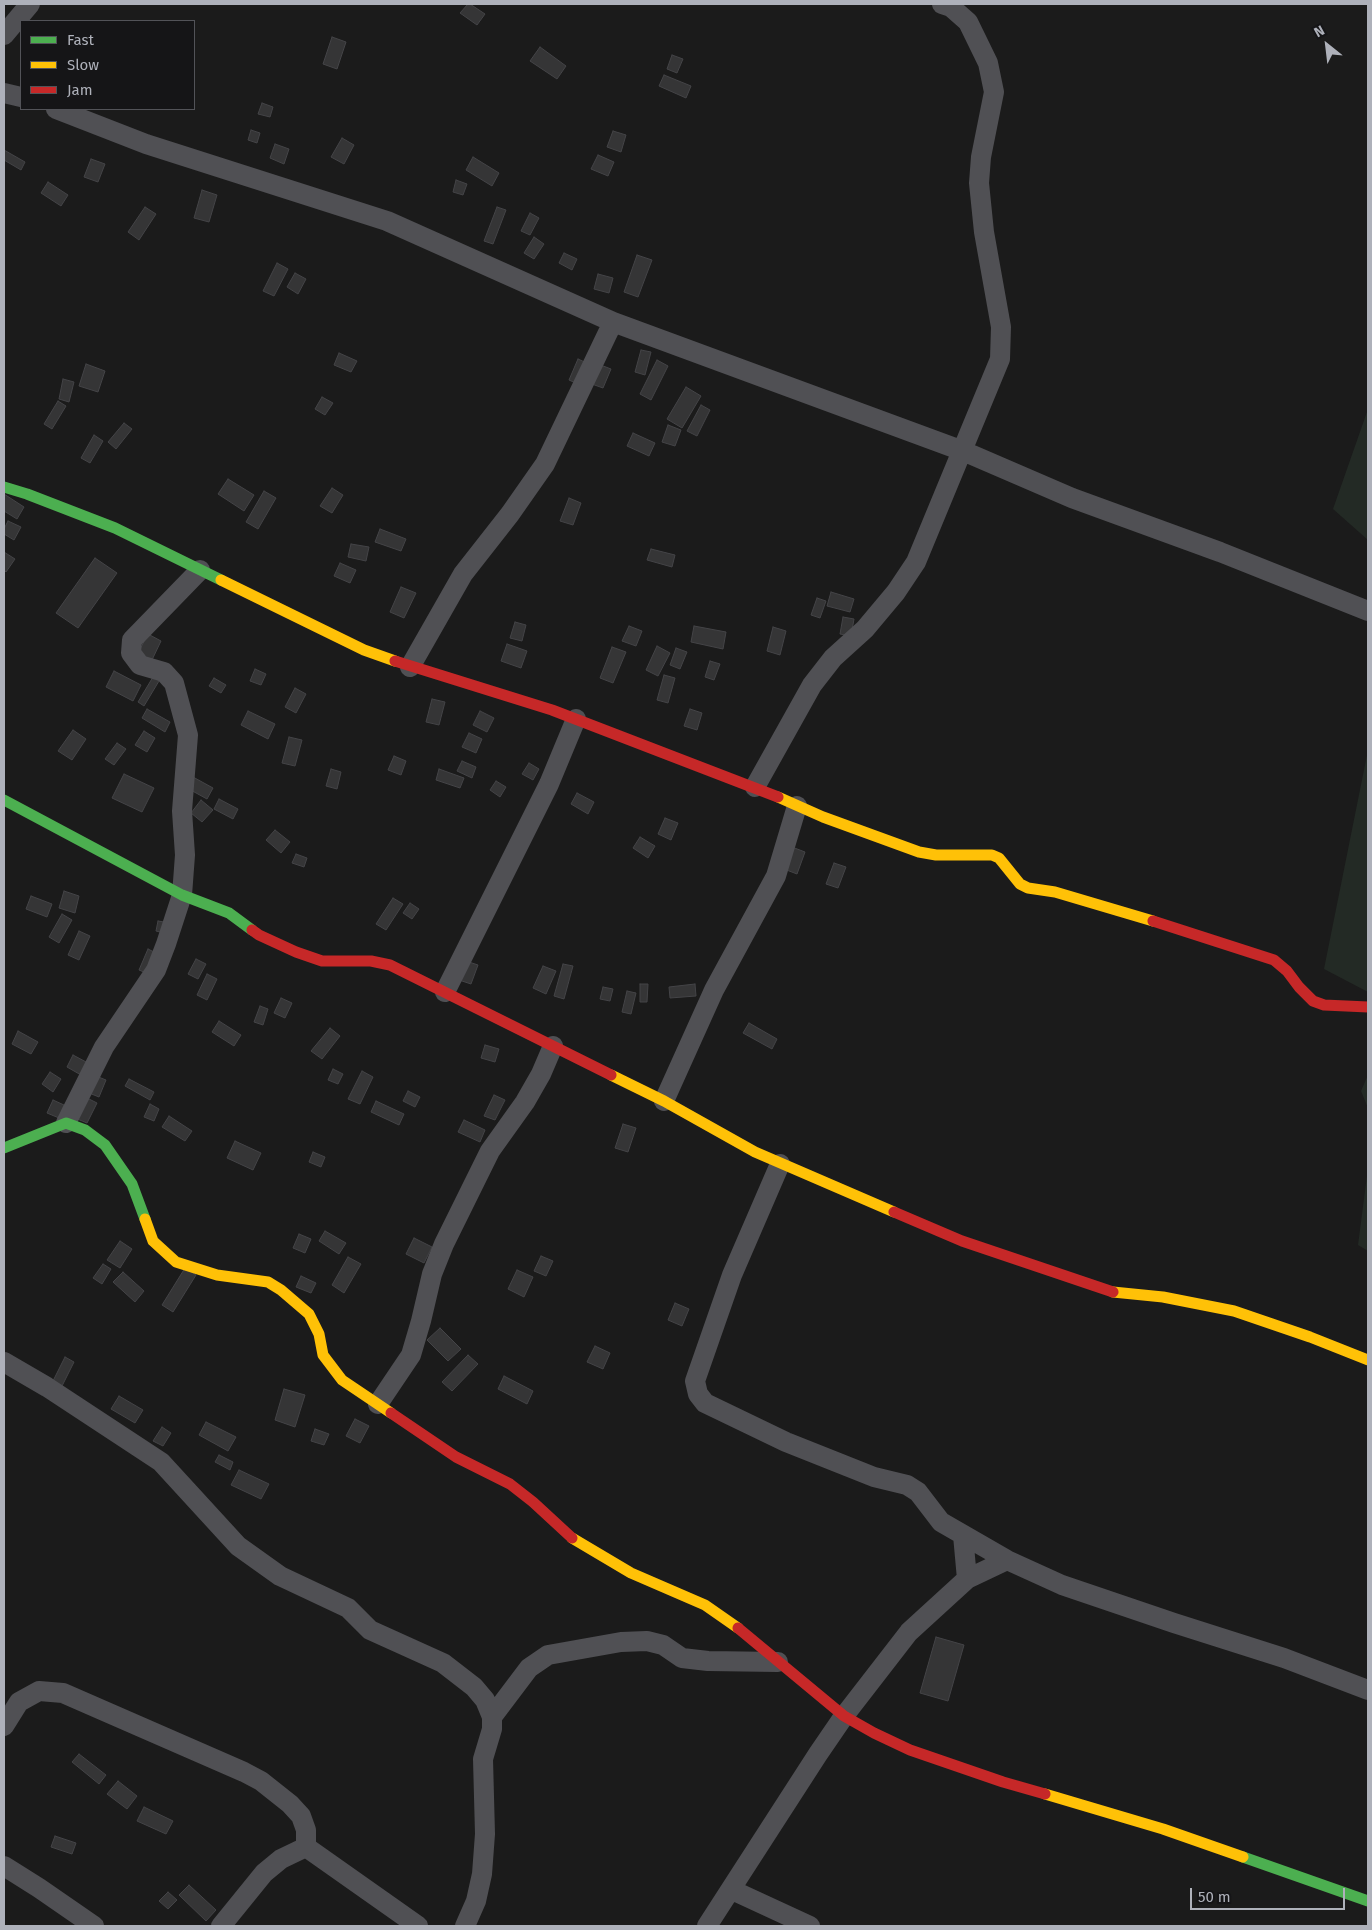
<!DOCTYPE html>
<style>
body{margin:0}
#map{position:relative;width:1372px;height:1930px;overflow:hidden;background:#1b1b1b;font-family:"Fira Sans",sans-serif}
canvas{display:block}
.frame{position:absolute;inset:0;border:5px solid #aeb1ba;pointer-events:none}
.legend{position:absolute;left:20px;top:20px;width:175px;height:90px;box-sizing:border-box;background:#151517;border:1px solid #525358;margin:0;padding:6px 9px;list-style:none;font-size:15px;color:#aeb1ba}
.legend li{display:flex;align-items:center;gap:10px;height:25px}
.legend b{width:25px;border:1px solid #525358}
.north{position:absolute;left:1302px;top:20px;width:50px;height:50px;-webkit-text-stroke:4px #151517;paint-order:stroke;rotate:331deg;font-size:14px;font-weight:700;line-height:20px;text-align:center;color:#aeb1ba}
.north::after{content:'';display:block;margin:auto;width:18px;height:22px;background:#aeb1ba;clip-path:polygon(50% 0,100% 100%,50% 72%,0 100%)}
.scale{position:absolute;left:1190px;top:1888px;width:155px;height:22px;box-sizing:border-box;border:2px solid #aeb1ba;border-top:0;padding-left:6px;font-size:15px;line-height:18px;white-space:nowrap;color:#aeb1ba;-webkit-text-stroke:4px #151517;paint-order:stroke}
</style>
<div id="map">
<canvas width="1372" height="1930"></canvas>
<div class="frame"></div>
<ul class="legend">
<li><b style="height:6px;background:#4caf50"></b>Fast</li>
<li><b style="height:6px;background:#ffc107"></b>Slow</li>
<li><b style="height:6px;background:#c62828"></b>Jam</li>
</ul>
<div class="north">N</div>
<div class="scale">50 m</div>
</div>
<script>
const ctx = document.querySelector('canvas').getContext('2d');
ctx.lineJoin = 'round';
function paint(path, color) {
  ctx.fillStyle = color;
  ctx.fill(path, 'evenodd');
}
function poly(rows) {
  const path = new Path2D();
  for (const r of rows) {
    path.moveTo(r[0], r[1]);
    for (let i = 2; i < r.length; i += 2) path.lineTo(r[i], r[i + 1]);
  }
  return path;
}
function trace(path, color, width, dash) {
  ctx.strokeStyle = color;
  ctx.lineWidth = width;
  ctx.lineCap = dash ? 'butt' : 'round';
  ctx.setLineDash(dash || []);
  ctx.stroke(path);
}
paint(poly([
 [1368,409,1368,540,1333,509],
 [1368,750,1368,992,1324,969],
 [1368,1075,1368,1108,1361,1091],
 [1368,1168,1368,1251,1358,1245]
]), '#232a25');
const building = poly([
 [468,4,470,4,485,14,477,25,460,13,468,4],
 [332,37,346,42,337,69,323,64,332,37],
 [540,47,566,66,557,79,530,61,540,47],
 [672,55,683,59,677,73,667,69,672,55],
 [664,75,691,86,686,98,659,86,664,75],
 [262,103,273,107,270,117,258,114,262,103],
 [251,130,260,133,257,143,248,140,251,130],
 [613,131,626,135,621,152,607,147,613,131],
 [342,138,354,145,344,164,331,157,342,138],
 [275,144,289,149,284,164,270,158,275,144],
 [4,150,25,162,21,170,4,160,4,150],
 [598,155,614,162,608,176,591,169,598,155],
 [473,157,499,173,492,186,466,170,473,157],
 [91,159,105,164,98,182,84,177,91,159],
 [456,180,467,184,463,195,453,192,456,180],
 [48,182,68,195,61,206,41,193,48,182],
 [202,190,217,195,209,222,194,218,202,190],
 [145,207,156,214,139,240,128,232,145,207],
 [497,207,506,210,493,244,484,241,497,207],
 [530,213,539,218,530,235,521,231,530,213],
 [534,237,544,244,534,259,524,253,534,237],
 [564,253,577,259,572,270,559,263,564,253],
 [637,255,652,260,638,297,624,292,637,255],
 [277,263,288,269,274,296,263,291,277,263],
 [295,273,306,279,298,294,287,287,295,273],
 [598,274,613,278,609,293,594,289,598,274],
 [641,350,651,352,645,375,635,372,641,350],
 [339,353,357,361,351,372,334,365,339,353],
 [578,359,589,364,580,385,569,380,578,359],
 [657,360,668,366,651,400,640,394,657,360],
 [86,364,105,371,98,392,79,386,86,364],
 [598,364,611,369,603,388,589,383,598,364],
 [63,379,74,382,69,402,59,399,63,379],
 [686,387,701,396,682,428,667,419,686,387],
 [322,397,333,403,325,415,315,409,322,397],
 [58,401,66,406,52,429,44,424,58,401],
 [701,405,710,410,697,436,687,431,701,405],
 [124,423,132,429,116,449,108,442,124,423],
 [668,425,681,430,675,446,662,442,668,425],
 [633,433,655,443,649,456,627,446,633,433],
 [94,435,103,441,90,463,81,458,94,435],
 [228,479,254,495,244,511,218,494,228,479],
 [332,488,343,495,332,513,320,506,332,488],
 [264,491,276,498,258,529,246,522,264,491],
 [4,494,24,507,17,519,4,511,4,494],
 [569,498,581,503,573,525,560,521,569,498],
 [8,521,21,527,14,540,4,534,4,529,8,521],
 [380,529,406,539,401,551,375,542,380,529],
 [351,544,369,547,366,561,348,557,351,544],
 [651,549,675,555,672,567,647,560,651,549],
 [4,552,15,559,6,572,4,570,4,552],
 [95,558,117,573,78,628,56,613,95,558],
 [340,563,356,570,350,583,334,576,340,563],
 [401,587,416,593,404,618,390,612,401,587],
 [831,592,854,599,850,612,827,606,831,592],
 [817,598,826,601,820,618,811,615,817,598],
 [843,617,854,619,851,636,840,634,843,617],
 [515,622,526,625,522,641,510,638,515,622],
 [629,626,642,631,636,646,622,641,629,626],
 [694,626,726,632,723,649,691,642,694,626],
 [773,627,786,631,780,655,767,651,773,627],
 [148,634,161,641,151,662,137,655,148,634],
 [507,644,527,651,521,668,501,661,507,644],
 [657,646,670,653,658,676,646,670,657,646],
 [612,647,626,652,613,683,600,678,612,647],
 [676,648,687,652,680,669,670,665,676,648],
 [710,661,720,664,714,680,705,677,710,661],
 [255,669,266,674,261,685,250,681,255,669],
 [114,671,141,685,133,701,106,687,114,671],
 [664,675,675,678,668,703,657,700,664,675],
 [153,677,159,681,144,706,138,702,153,677],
 [214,678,226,685,221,693,209,686,214,678],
 [295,688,306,694,296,713,285,707,295,688],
 [432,699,445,702,439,725,426,722,432,699],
 [147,709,170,722,165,732,142,718,147,709],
 [690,709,702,713,697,730,684,726,690,709],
 [248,711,275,724,268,739,241,725,248,711],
 [480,711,494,718,487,732,473,725,480,711],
 [73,730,86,739,72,760,58,751,73,730],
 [144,731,155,738,147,752,135,745,144,731],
 [469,733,482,739,476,753,462,747,469,733],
 [289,737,302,740,295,766,282,763,289,737],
 [117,743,126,749,114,765,105,759,117,743],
 [394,756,406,761,401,775,388,770,394,756],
 [462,761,476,767,472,778,457,771,462,761],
 [529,763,539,769,533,780,522,774,529,763],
 [331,769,341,772,337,789,326,786,331,769],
 [439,769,464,778,460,788,436,780,439,769],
 [124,774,154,788,142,812,112,798,124,774],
 [193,777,213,788,207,799,187,788,193,777],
 [496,781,506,787,500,797,490,790,496,781],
 [577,793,594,802,588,814,571,804,577,793],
 [219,799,238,809,233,819,214,809,219,799],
 [201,800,213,810,202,822,191,813,201,800],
 [665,818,678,823,671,840,658,834,665,818],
 [275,830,290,842,281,853,266,840,275,830],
 [640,837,655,846,648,858,633,848,640,837],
 [792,847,805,852,797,874,784,869,792,847],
 [296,854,307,858,304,867,292,863,296,854],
 [834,863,846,867,838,888,826,884,834,863],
 [64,891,79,896,75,913,59,908,64,891],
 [31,896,52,904,47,917,26,909,31,896],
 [393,898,403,904,386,930,376,924,393,898],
 [410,903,419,909,412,919,403,913,410,903],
 [62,914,72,920,59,943,49,937,62,914],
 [158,921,170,923,168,934,156,931,158,921],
 [79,931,90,936,79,960,68,955,79,931],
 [148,949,160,955,151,975,139,970,148,949],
 [196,959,206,964,198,979,188,974,196,959],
 [466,961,478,965,471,984,459,980,466,961],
 [563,964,573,966,564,999,554,996,563,964],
 [543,966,556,971,546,994,533,988,543,966],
 [207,974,217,979,207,1000,197,995,207,974],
 [640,984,648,984,647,1002,640,1002,640,984],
 [695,984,696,996,670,998,669,987,695,984],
 [603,987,613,989,610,1001,600,999,603,987],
 [627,991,636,993,631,1014,622,1012,627,991],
 [281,998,292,1003,285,1018,274,1013,281,998],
 [260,1006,268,1009,263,1025,254,1022,260,1006],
 [219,1021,241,1035,234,1046,212,1032,219,1021],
 [749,1023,777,1039,772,1049,743,1033,749,1023],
 [330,1028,340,1036,322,1059,311,1051,330,1028],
 [18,1031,38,1042,31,1054,12,1044,18,1031],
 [485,1045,499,1049,495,1062,481,1058,485,1045],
 [73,1055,88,1063,81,1075,67,1067,73,1055],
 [333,1069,343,1074,338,1084,328,1080,333,1069],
 [362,1071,373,1077,360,1104,348,1099,362,1071],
 [50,1072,61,1079,53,1092,42,1084,50,1072],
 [96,1076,106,1080,99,1097,89,1093,96,1076],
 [129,1079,154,1092,150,1100,125,1086,129,1079],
 [408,1091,420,1097,415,1107,403,1101,408,1091],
 [494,1095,505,1100,495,1120,484,1116,494,1095],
 [85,1097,97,1103,87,1123,75,1118,85,1097],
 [53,1100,64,1105,59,1118,47,1113,53,1100],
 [376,1101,404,1114,399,1125,371,1112,376,1101],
 [150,1104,159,1109,154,1121,144,1117,150,1104],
 [169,1116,192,1131,185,1141,162,1127,169,1116],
 [464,1120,485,1130,480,1142,458,1132,464,1120],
 [623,1124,636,1128,628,1152,615,1148,623,1124],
 [235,1141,261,1153,253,1170,227,1158,235,1141],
 [313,1152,325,1157,321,1167,309,1162,313,1152],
 [325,1231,346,1243,339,1254,319,1241,325,1231],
 [299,1234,311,1239,305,1253,293,1248,299,1234],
 [414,1238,432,1247,424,1263,406,1254,414,1238],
 [120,1241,132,1249,120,1268,107,1260,120,1241],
 [541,1256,553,1261,546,1276,534,1271,541,1256],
 [348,1257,361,1264,344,1293,332,1285,348,1257],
 [103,1264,111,1269,102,1284,93,1278,103,1264],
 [185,1268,196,1275,173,1312,162,1305,185,1268],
 [517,1270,533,1277,524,1297,508,1289,517,1270],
 [123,1272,144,1291,135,1302,113,1282,123,1272],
 [301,1276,316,1283,311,1293,296,1287,301,1276],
 [675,1303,689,1309,682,1326,668,1320,675,1303],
 [440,1328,461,1349,448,1361,427,1340,440,1328],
 [595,1346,610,1353,603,1369,587,1362,595,1346],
 [468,1355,478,1364,452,1391,442,1382,468,1355],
 [65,1357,74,1362,62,1386,53,1381,65,1357],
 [504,1376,533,1391,527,1404,498,1389,504,1376],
 [284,1389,305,1395,295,1427,275,1420,284,1389],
 [119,1396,143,1410,135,1423,111,1409,119,1396],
 [355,1419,369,1426,360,1443,346,1436,355,1419],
 [206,1422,236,1437,228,1451,199,1435,206,1422],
 [162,1427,171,1433,163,1446,153,1441,162,1427],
 [315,1429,329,1434,324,1445,311,1441,315,1429],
 [219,1455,233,1462,230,1470,215,1462,219,1455],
 [239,1470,269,1484,261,1499,231,1485,239,1470],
 [936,1637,964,1645,948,1701,920,1693,936,1637],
 [79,1754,106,1775,99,1784,72,1762,79,1754],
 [118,1781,137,1796,127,1809,107,1794,118,1781],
 [144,1807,173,1821,166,1834,137,1821,144,1807],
 [55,1836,76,1843,72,1854,51,1847,55,1836],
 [189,1885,216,1910,206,1921,179,1895,189,1885],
 [168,1892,177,1900,168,1909,159,1901,168,1892]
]);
paint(building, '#353536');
trace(building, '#444447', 1);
trace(poly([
 [4,35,30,4],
 [4,93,21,97],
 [56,109,146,144,387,221,613,322,963,451,1072,498,1220,552,1368,611],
 [410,667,463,574,510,514,545,464,613,322],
 [755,787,812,685,833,658,865,629,896,592,916,562,1000,359,1001,327,984,232,979,183,981,157,994,92,988,63,968,22,951,7,942,4],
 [445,992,549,784,576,719],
 [664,1101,714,990,776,876,797,806],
 [66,1123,104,1047,156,970,166,944,182,895,185,855,182,811,188,735,174,683,164,672,140,665,131,653,132,640,200,570],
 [780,1164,732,1275,695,1381,698,1394,705,1403,786,1442,874,1477,907,1485,918,1492,941,1522,1007,1560,1062,1585,1174,1623,1284,1658,1368,1690],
 [4,1362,47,1387,161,1462,238,1546,280,1576,348,1608,370,1630,443,1663,474,1687,485,1700,492,1717,492,1729,483,1759,485,1834,482,1874,476,1901,465,1926],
 [378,1404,411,1355,421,1321,432,1274,444,1244,490,1151,525,1102,541,1074,553,1046],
 [963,1535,967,1579],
 [492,1717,529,1668,548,1655,621,1642,647,1641,663,1645,682,1658,708,1661,778,1662],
 [4,1726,19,1702,39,1691,63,1693,244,1772,261,1781,290,1804,301,1816,306,1830,306,1847],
 [306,1847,418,1926],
 [4,1866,39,1888,94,1926],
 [732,1890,810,1926],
 [221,1926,264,1873,281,1859,306,1847],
 [707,1926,818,1754,844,1716,909,1632,967,1579,1007,1560]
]), '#505054', 20);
trace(poly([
 [4,487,27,494,115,528,221,580],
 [4,800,182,895,229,913,252,930],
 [4,1148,66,1123,85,1130,105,1145,132,1184,145,1219],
 [1243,1857,1368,1901]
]), '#4caf50', 11);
trace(poly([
 [221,580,364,650,395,661],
 [778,797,823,817,919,852,936,855,992,855,999,858,1020,884,1028,888,1055,892,1153,921],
 [611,1075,664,1101,755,1152,894,1212],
 [145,1219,153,1241,176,1262,217,1275,268,1282,281,1290,309,1314,319,1334,323,1355,342,1380,391,1413],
 [1113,1292,1163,1297,1234,1311,1310,1337,1368,1360],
 [572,1538,631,1573,705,1605,738,1628],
 [1045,1794,1163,1829,1243,1857]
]), '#ffc107', 11);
trace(poly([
 [395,661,552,710,778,797],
 [1153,921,1274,960,1287,971,1299,987,1313,1001,1324,1005,1368,1007],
 [252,930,259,935,296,952,322,961,371,961,390,965,611,1075],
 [894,1212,962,1241,1113,1292],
 [391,1413,456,1457,510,1484,533,1502,572,1538],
 [738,1628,844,1716,874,1733,910,1750,1003,1782,1045,1794]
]), '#c62828', 11);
</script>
